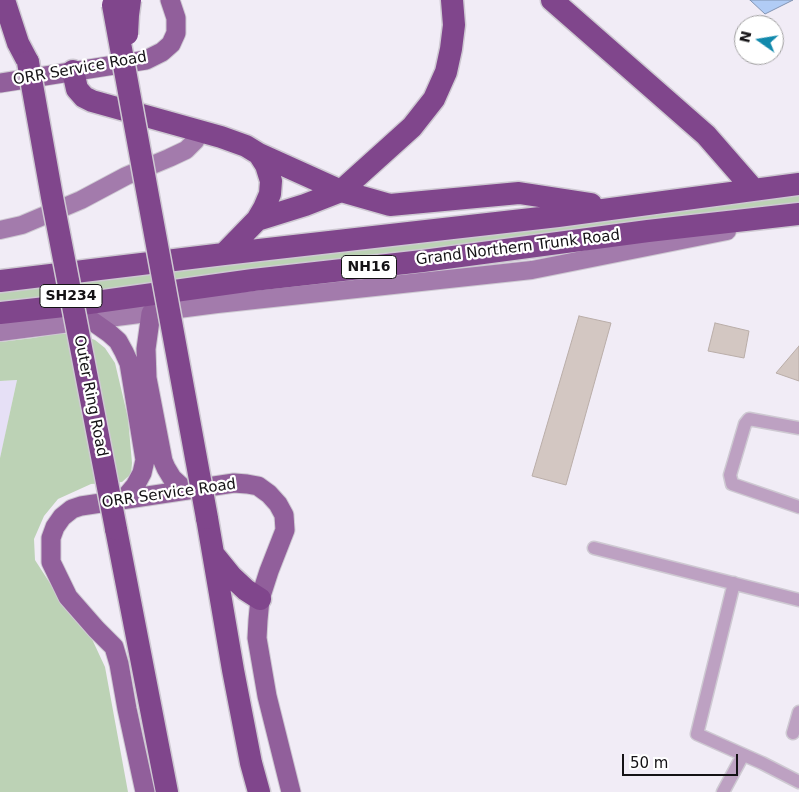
<!DOCTYPE html>
<style>
body{margin:0}
#map{position:relative;width:799px;height:792px;overflow:hidden;background:#f1ecf6;font-family:"DejaVu Sans",sans-serif}
canvas{display:block}
.north{position:absolute;left:734px;top:15px;width:50px;height:50px;box-sizing:border-box;background:#fff;border:1px solid #a1a0a1;border-radius:50%;rotate:283deg;font-size:14px;font-weight:700;line-height:20px;text-align:center;color:#141215}
.north::after{content:'';display:block;margin:auto;width:18px;height:22px;background:#1189ac;clip-path:polygon(50% 0,100% 100%,50% 72%,0 100%)}
.scale{position:absolute;left:622px;top:754px;width:116px;height:22px;box-sizing:border-box;border:2px solid #141215;border-top:0;padding-left:6px;font-size:15px;line-height:18px;white-space:nowrap;color:#141215;-webkit-text-stroke:4px #fff;paint-order:stroke}
</style>
<div id="map">
<canvas width="799" height="792"></canvas>
<div class="north">N</div>
<div class="scale">50 m</div>
</div>
<script>
const ctx = document.querySelector('canvas').getContext('2d');
ctx.lineJoin = 'round';
function paint(path, color) {
  ctx.fillStyle = color;
  ctx.fill(path, 'evenodd');
}
function poly(rows) {
  const path = new Path2D();
  for (const r of rows) {
    path.moveTo(r[0], r[1]);
    for (let i = 2; i < r.length; i += 2) path.lineTo(r[i], r[i + 1]);
  }
  return path;
}
function trace(path, color, width, dash) {
  ctx.strokeStyle = color;
  ctx.lineWidth = width;
  ctx.lineCap = dash ? 'butt' : 'round';
  ctx.setLineDash(dash || []);
  ctx.stroke(path);
}
function drawText(font, color, halo, rows, align = 'center') {
  ctx.font = font + ' "DejaVu Sans",sans-serif';
  ctx.lineWidth = 4.5;
  ctx.setLineDash([]);
  ctx.textBaseline = 'middle';
  ctx.strokeStyle = halo;
  ctx.fillStyle = color;
  for (const [text, x, y, turn = 0] of rows) {
    ctx.save();
    ctx.translate(x, y);
    ctx.rotate((+turn || 0) * Math.PI / 180);
    ctx.textAlign = isNaN(turn) ? turn : align;
    if (halo) ctx.strokeText(text, 0, 0);
    ctx.fillText(text, 0, 0);
    ctx.restore();
  }
}
paint(poly([
 [17,380,2,450,0,458,0,381]
]), '#e6e0f6');
paint(poly([
 [799,191,799,205,0,306,0,288],
 [56,334,80,334,95,340,105,348,115,363,128,418,132,463,131,474,122,482,91,484,58,499,44,516,34,539,35,560,55,591,85,624,105,667,128,792,0,792,0,458,17,380,0,381,0,342,33,338]
]), '#bcd2b5');
const water = poly([
 [750,0,793,0,765,14,750,0]
]);
paint(water, '#b1ccf5');
trace(water, '#8294b2', 1);
const building = poly([
 [579,316,611,323,566,485,532,476,579,316],
 [715,323,749,331,744,358,708,351,715,323],
 [799,346,799,381,776,373,799,346]
]);
paint(building, '#d3c7c2');
trace(building, '#b9ada8', 1);
const street = poly([
 [799,428,749,419,745,424,730,475,732,484,799,507],
 [594,548,799,600],
 [734,583,697,734,762,763,799,782],
 [793,733,799,712],
 [723,792,743,755]
]);
const secondary = poly([
 [0,230,22,225,81,200,126,176,169,158,186,150,195,141,200,131],
 [0,332,217,304,532,270,727,231]
]);
const primary = poly([
 [0,83,146,60,162,52,171,44,176,33,176,18,170,0],
 [151,313,146,349,147,378,163,461,166,468,172,478,185,490],
 [92,321,109,333,118,341,124,352,129,363,145,460,142,473,135,486,124,499],
 [145,792,127,709,119,664,114,647,96,629,68,597,51,562,51,538,55,527,62,517,72,509,81,506,234,483,247,484,258,486,269,494,278,504,284,515,285,530,269,571,260,599,258,620,257,638,267,696,291,792]
]);
const highway = poly([
 [4,0,18,43,28,62],
 [552,0,706,135,754,190],
 [73,71,77,89,84,97,92,101,221,137,246,146,259,154,341,191,390,205,519,193,591,204],
 [257,220,305,205,341,191,412,127,434,99,446,72,451,49,454,25,452,0],
 [224,254,257,220,264,208,270,194,271,181,266,165,259,154],
 [0,281,224,254,558,216,799,184],
 [0,313,82,304,253,280,423,261,648,231,799,214],
 [207,518,233,670,251,763,259,792],
 [116,529,167,792],
 [214,555,231,576,246,590,260,599]
]);
trace(street, '#cec9d2', 15);
trace(secondary, '#cec9d2', 20);
trace(primary, '#cec9d2', 21);
trace(highway, '#cec9d2', 25);
trace(street, '#bda1c2', 12);
trace(secondary, '#a37bac', 18);
trace(primary, '#915f9b', 19);
trace(highway, '#80468c', 22);
const highwayBridge = poly([
 [113,5,207,518],
 [127,34,128,15,130,0],
 [28,62,52,197,116,529]
]);
trace(highwayBridge, '#cec9d2', 25, []);
trace(highwayBridge, '#80468c', 22);
for (const [x, y, w] of [
 [369,267,55],
 [71,296,62]
]) {
  const box = new Path2D();
  box.roundRect(x - w / 2, y - 11.5, w, 23, 4);
  ctx.fillStyle = '#fff';
  ctx.fill(box);
  trace(box, '#141215', 1);
}
drawText('bold 14px', '#141215', null, [
 ["NH16",369,267],
 ["SH234",71,296]
]);
drawText('15px', '#141215', '#fff', [
 ["ORR Service Road",80,69,-10],
 ["Grand Northern Trunk Road",518,248,-7],
 ["Outer Ring Road",90,396,79],
 ["ORR Service Road",169,494,-8]
]);
</script>
